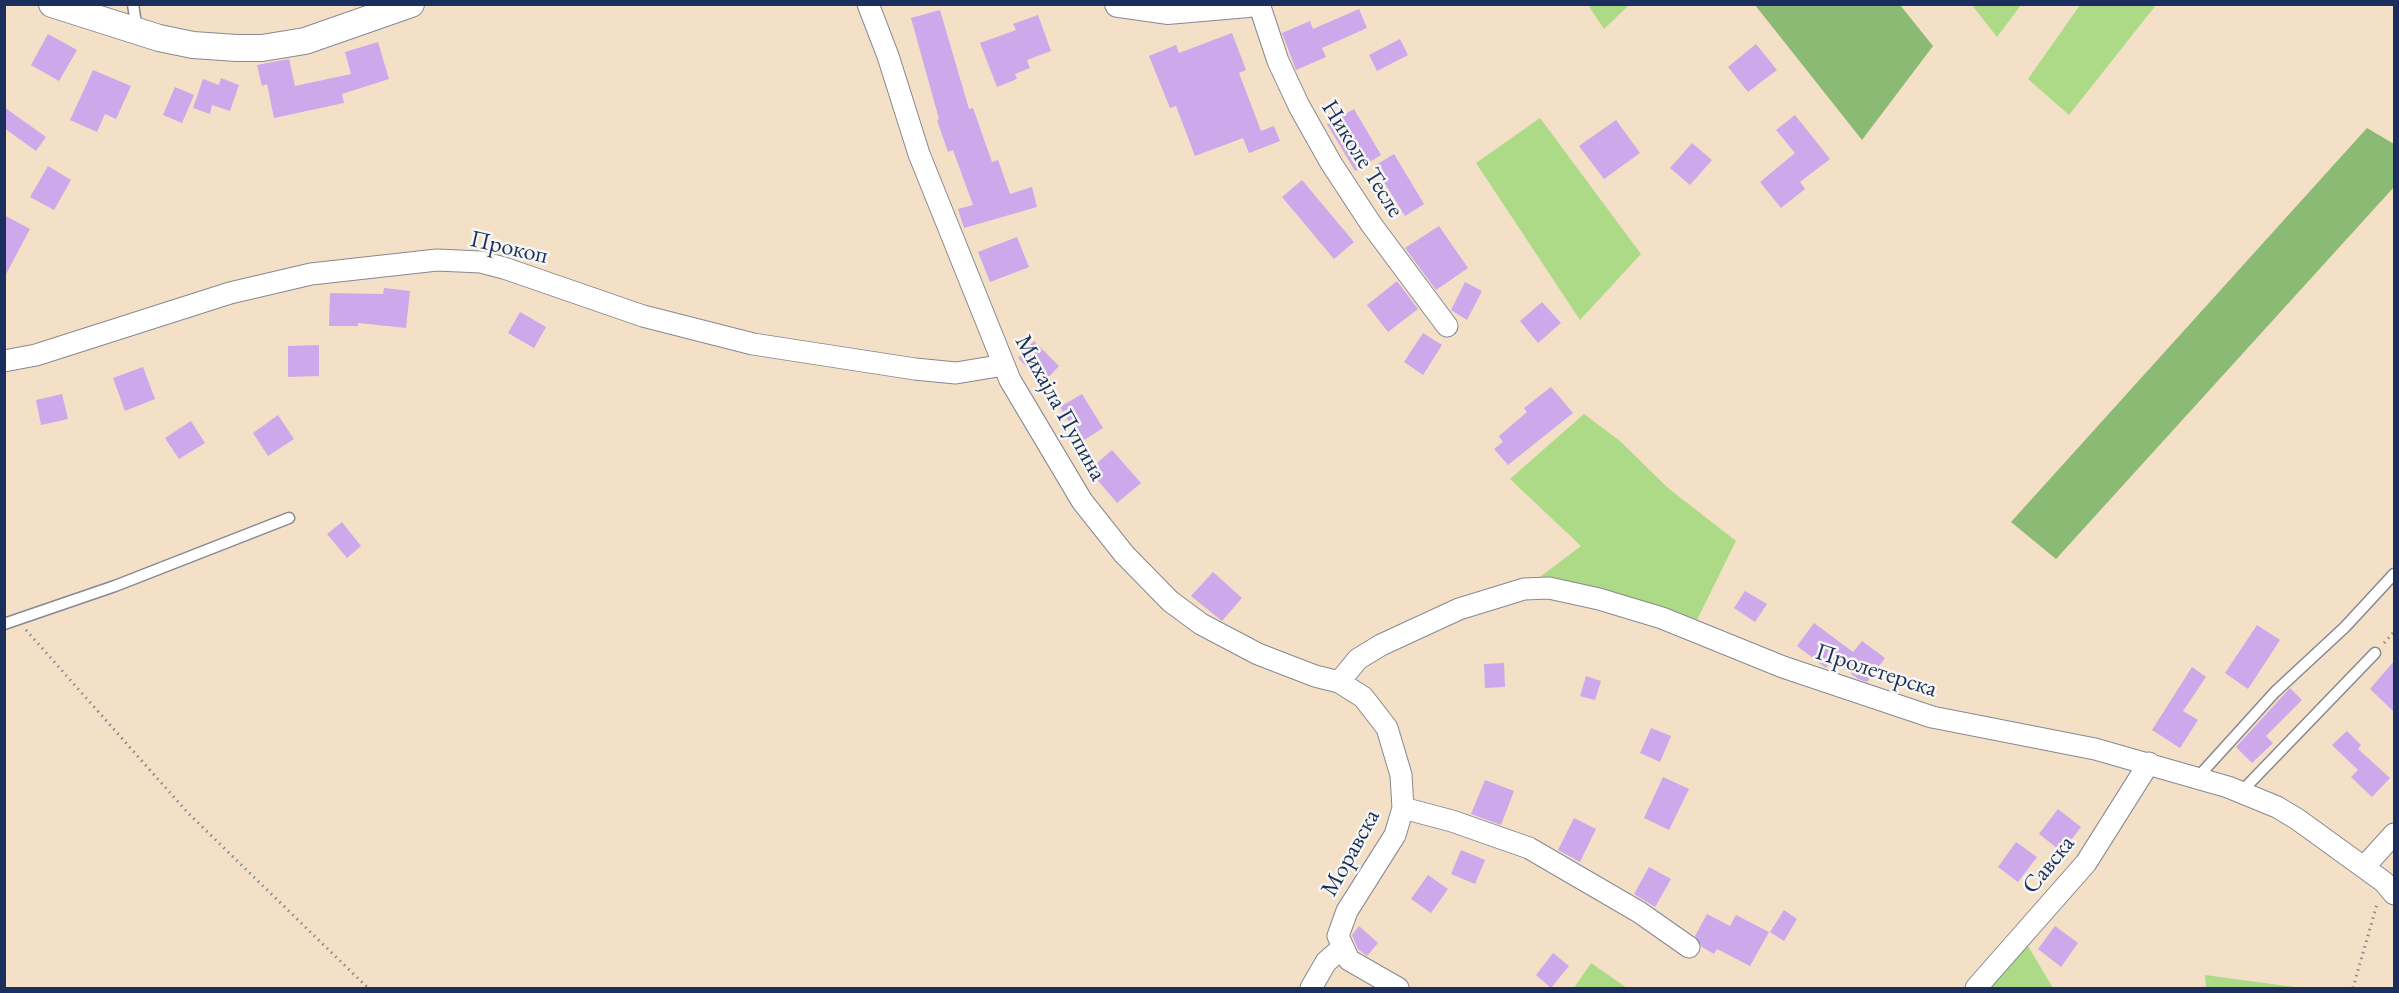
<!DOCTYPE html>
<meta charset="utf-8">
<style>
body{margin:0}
#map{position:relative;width:2399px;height:993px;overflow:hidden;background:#f3e0c6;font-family:"EB Garamond",serif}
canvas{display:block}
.frame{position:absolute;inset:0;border:6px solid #1b2f5e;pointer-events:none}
</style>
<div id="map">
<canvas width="2399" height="993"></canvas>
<div class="frame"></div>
</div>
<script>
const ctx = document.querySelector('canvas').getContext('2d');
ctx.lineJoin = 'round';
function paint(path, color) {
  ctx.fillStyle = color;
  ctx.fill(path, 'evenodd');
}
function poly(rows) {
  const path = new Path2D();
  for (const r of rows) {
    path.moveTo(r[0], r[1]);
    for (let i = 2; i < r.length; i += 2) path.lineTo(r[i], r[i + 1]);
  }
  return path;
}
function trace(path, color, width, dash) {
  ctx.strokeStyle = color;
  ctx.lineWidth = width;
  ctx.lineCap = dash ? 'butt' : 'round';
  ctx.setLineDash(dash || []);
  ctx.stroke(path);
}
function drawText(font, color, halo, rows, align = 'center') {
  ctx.font = font + ' "EB Garamond",serif';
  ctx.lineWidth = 5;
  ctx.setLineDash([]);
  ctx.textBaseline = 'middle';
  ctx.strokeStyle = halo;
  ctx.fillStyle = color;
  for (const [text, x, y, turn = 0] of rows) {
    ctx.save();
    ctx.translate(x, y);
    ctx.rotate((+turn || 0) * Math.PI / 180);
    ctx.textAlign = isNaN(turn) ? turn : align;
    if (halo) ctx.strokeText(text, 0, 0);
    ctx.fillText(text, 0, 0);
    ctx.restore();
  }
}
paint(poly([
 [1588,5,1629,5,1604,29],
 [1972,5,2021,5,1997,37],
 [2080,5,2156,5,2069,115,2028,79],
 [1540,118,1641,254,1580,320,1476,163],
 [1584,414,1620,441,1668,488,1736,541,1692,630,1524,589,1581,546,1510,479],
 [2025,941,2053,988,1984,988],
 [1591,963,1627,988,1574,988],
 [2205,975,2302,988,2206,988]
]), '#adda86');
paint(poly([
 [1755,5,1900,5,1933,46,1862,140],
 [2367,128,2394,144,2394,187,2056,559,2011,522]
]), '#8aba73');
paint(poly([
 [1359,9,1367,28,1322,48,1326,57,1296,70,1282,33,1310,21,1313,29],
 [940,10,969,109,973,108,992,162,998,160,1010,194,1032,187,1037,207,964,228,958,209,973,205,953,150,948,152,937,120,939,119,911,18],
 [1038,15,1051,51,1027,60,1030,68,1015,74,1017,79,997,87,980,43,1016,30,1013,24],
 [1232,33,1246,70,1239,73,1261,131,1274,126,1280,141,1249,153,1243,138,1195,156,1176,106,1170,108,1149,56,1176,45,1179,53],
 [48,34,77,50,59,81,31,65],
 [1400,39,1408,55,1377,71,1369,55],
 [378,42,389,79,342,94,344,103,274,118,267,84,262,86,257,65,289,59,295,86,351,74,345,52],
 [1756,44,1777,70,1748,92,1728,67],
 [93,70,131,86,116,119,105,114,97,132,70,120],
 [221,78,239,85,230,111,212,105,210,114,193,108,203,79,219,85],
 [175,87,194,95,182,123,163,115],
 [4,107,46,137,36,151,4,128],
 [1354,109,1381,155,1355,171,1327,124],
 [1795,115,1830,159,1800,182,1805,189,1781,208,1760,182,1795,153,1776,130],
 [1616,120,1640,153,1604,179,1579,146],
 [1692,143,1712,160,1690,185,1670,168],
 [1394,154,1424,204,1405,216,1374,166],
 [48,166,71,180,54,210,30,197],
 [1302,180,1354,242,1334,259,1282,197],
 [4,215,30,229,4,278],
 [1439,226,1468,268,1436,290,1405,248],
 [1017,237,1029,267,990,282,978,252],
 [1397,281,1418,309,1388,332,1367,305],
 [1465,282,1482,291,1467,320,1451,310],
 [384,288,410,291,406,328,358,323,358,326,329,326,330,293,383,294],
 [1542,302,1561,323,1538,343,1520,321],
 [520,312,546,327,534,348,508,333],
 [1423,333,1442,345,1423,375,1404,362],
 [1034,341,1059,366,1043,383,1018,358],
 [319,345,319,376,288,377,288,346],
 [143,367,155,399,125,411,113,378],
 [1551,387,1573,413,1508,465,1494,449,1503,442,1499,436,1527,412,1524,408],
 [62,394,68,419,41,425,36,400],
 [1082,394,1103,428,1081,442,1060,407],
 [278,415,294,439,268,456,253,433],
 [191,421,205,443,179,459,165,438],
 [1112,450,1141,483,1117,503,1089,470],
 [342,522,361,546,347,558,327,534],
 [1213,572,1242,598,1222,621,1191,596],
 [1745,591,1767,604,1755,622,1734,608],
 [1814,623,1853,652,1862,641,1885,658,1867,682,1858,679,1832,659,1826,668,1797,646],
 [2257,625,2280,640,2248,689,2225,673],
 [2394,661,2394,712,2370,689],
 [1504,663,1505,687,1485,688,1484,664],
 [2192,667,2206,677,2183,711,2198,720,2180,748,2152,730],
 [1586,676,1601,681,1595,700,1580,696],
 [2290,688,2302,700,2266,736,2273,743,2252,763,2236,747],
 [1651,728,1671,736,1660,762,1640,753],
 [2347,731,2361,745,2358,749,2390,778,2372,797,2351,777,2358,770,2332,745],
 [1663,777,1689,789,1669,830,1644,818],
 [1485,780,1514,791,1501,825,1471,814],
 [2058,809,2081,827,2062,852,2039,834],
 [1574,818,1596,829,1580,862,1558,850],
 [2016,842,2037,857,2018,882,1998,867],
 [1461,850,1485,860,1475,884,1451,874],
 [1649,867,1671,879,1655,907,1634,894],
 [1428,875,1448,889,1431,913,1411,899],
 [1784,910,1797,919,1784,941,1770,932],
 [1707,914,1730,926,1736,915,1769,932,1750,966,1717,949,1714,954,1702,947,1695,936],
 [1359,926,1378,943,1367,956,1358,949,1352,935],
 [2055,926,2078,943,2061,967,2038,949],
 [1553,953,1569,966,1551,988,1536,975]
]), '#cda8eb');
const service = poly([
 [133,4,137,31],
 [4,624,115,586,289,518],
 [2198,777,2275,692,2345,627,2394,574],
 [2241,792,2375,653]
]);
const minor = poly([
 [868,4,888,56,919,154,1010,380,1082,501,1124,554,1170,601,1201,624,1258,654,1315,676,1339,682,1363,697,1387,728,1401,775,1403,808,1395,835,1347,911,1338,936,1349,960,1398,988],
 [1259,4,1278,61,1299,106,1331,163,1371,224,1447,326],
 [4,361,36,355,230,293,311,274,437,260,481,262,504,268,643,316,753,344,915,369,956,373,1004,365],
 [1339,682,1358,659,1381,645,1459,609,1524,589,1549,588,1599,599,1662,618,1783,667,1932,717,2095,749,2228,787,2277,807,2297,819,2384,882,2394,894],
 [1403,808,1452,821,1529,848,1639,912,1689,947],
 [2364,867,2394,834],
 [1311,988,1326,962,1342,948],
 [1976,988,2086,863,2149,763]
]);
const tertiary = poly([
 [52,4,159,38,193,45,237,48,262,48,305,41,411,4],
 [1118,4,1167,11,1248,4]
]);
trace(service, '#878892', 13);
trace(minor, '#878892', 23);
trace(tertiary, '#878892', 28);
trace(poly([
 [26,630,188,813,368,988],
 [2384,643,2394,632],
 [2353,988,2377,904]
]), '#878892', 3, [1.5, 4.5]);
trace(service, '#fff', 10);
trace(minor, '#fff', 21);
trace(tertiary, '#fff', 26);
drawText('24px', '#1b2f5e', '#f6f6f2', [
 ["Николе Тесле",1362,159,58],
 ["Прокоп",509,248,13],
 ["Михајла Пупина",1060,408,61],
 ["Пролетерска",1876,671,18],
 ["Моравска",1351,853,-61],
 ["Савска",2049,865,-51]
]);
</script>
